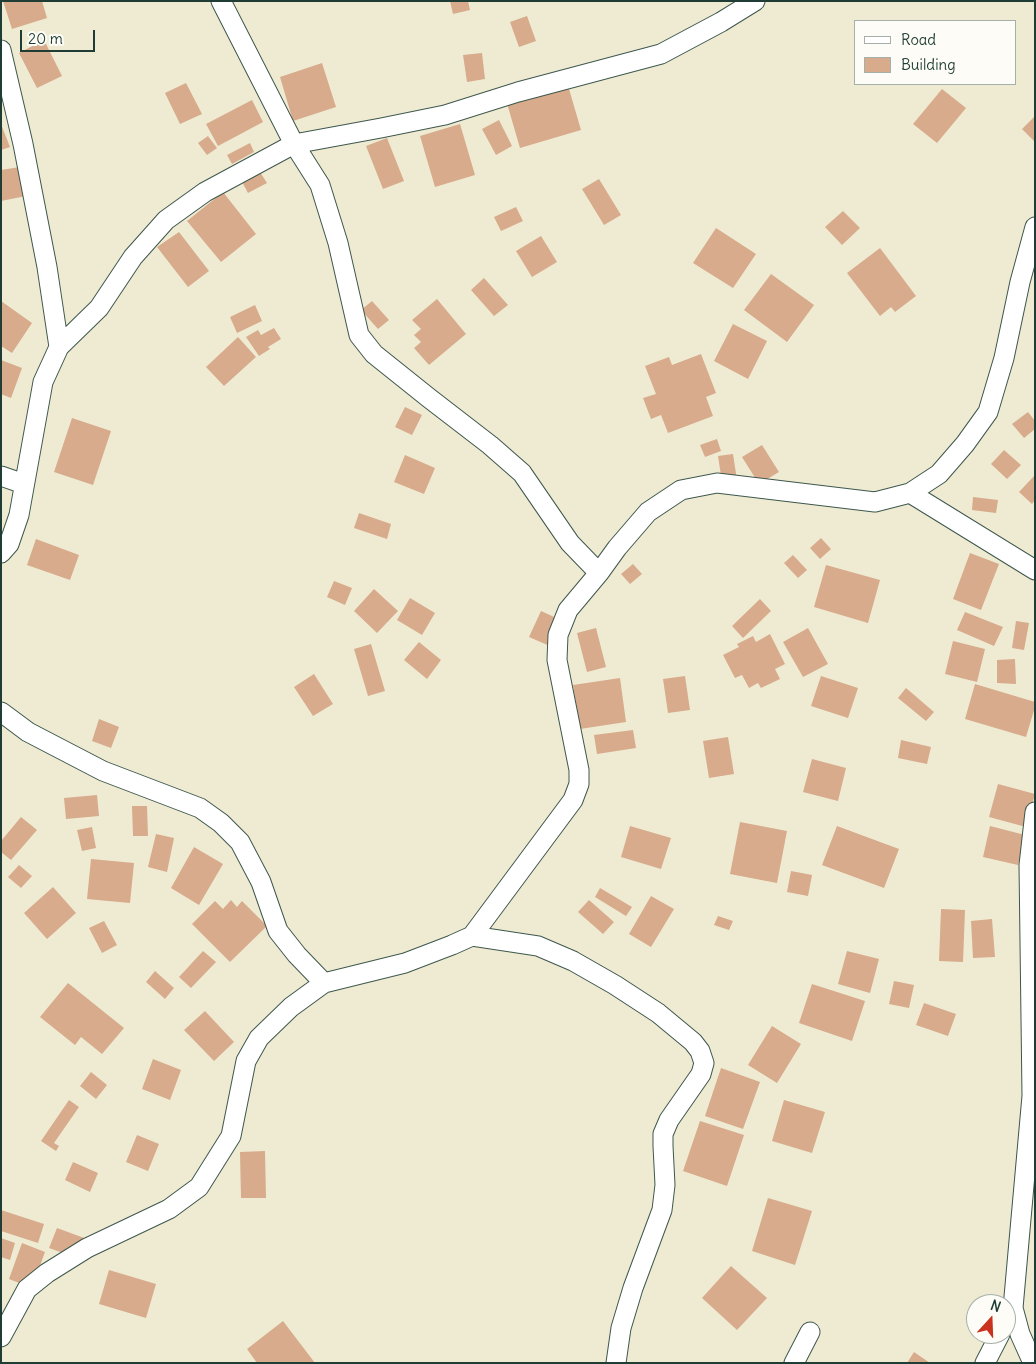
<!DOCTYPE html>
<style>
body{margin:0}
#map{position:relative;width:1036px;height:1364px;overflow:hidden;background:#efebd3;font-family:Delius,sans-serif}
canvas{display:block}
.frame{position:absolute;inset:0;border:2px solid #1f3d34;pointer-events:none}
.legend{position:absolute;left:854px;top:20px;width:162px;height:65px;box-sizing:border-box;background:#fdfcf7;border:1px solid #a4b0a9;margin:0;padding:6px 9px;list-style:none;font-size:15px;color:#1f3d34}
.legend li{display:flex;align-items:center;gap:10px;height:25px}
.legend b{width:25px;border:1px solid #a4b0a9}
.north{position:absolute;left:966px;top:1294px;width:50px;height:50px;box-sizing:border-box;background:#fdfcf7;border:1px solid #a4b0a9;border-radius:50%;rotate:20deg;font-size:14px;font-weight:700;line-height:20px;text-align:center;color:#1f3d34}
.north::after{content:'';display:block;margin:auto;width:18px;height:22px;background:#c8321e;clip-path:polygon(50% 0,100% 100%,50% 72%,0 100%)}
.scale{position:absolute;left:20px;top:30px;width:75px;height:22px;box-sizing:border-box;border:2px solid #1f3d34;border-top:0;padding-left:6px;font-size:15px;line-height:18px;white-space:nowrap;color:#1f3d34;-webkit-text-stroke:4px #fdfcf7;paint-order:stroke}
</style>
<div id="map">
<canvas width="1036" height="1364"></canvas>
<div class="frame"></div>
<ul class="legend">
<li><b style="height:6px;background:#fff"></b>Road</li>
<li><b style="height:14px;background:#d7ab8b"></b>Building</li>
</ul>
<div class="north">N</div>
<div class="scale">20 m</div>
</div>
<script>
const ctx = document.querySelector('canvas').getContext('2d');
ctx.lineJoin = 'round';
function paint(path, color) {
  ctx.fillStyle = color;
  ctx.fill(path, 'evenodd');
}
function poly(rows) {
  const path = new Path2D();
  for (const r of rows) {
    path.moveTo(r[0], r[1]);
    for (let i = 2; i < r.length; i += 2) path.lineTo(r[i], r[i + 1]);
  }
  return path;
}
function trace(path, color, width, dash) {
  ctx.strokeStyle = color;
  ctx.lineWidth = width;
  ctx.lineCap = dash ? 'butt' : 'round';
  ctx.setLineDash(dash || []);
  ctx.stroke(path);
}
paint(poly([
 [3,1,42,1,47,18,12,29],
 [450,1,468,1,470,10,453,14],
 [527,16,536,41,519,47,510,22],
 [44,40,62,76,37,88,19,53],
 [482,53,485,79,467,82,463,55],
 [322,63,336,107,293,121,280,77],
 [567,82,581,130,520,148,506,100],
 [186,83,202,114,180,124,165,93],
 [942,89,966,108,937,143,913,124],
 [252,100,263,122,218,146,206,124],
 [1035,116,1035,142,1022,129],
 [499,120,512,146,496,155,482,129],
 [1,124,10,147,1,150],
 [460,124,475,175,435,187,420,136],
 [208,136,217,148,207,155,198,143],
 [387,138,404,181,383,189,366,146],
 [250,143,254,152,232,164,227,155],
 [20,167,26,196,1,201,1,170],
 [258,169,267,183,248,193,240,178],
 [599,179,621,215,604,225,582,189],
 [223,192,256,234,221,262,187,221],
 [516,207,523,221,501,231,494,217],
 [843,211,860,228,842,245,825,227],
 [716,228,756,254,733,288,693,263],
 [179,232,209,271,188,287,157,247],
 [541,236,557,262,532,277,516,251],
 [880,248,916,296,895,312,891,307,880,316,847,273],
 [771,274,814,305,787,342,744,310],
 [484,278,508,305,494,316,471,290],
 [437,299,466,334,429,365,414,348,421,342,414,335,421,329,412,320],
 [1,301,32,323,12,353,1,346],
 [372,301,389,320,378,329,361,310],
 [255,305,262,321,237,333,230,317],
 [733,324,767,341,748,379,714,361],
 [274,328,281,339,268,347,270,349,259,356,246,337,258,330,261,335],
 [238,337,256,357,224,386,206,367],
 [701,354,716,393,706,397,713,416,668,433,661,415,651,419,643,398,656,394,645,366,669,357,672,365],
 [1,360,22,368,11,398,1,394],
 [405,407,422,415,412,435,395,427],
 [1028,412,1035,421,1035,429,1024,438,1012,424],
 [72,418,111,431,93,485,54,472],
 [717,439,721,451,705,457,700,445],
 [762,445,779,472,759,484,742,457],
 [1004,450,1021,465,1007,479,991,464],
 [733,454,737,480,722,482,718,456],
 [405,455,435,468,424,494,394,482],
 [1035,475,1035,500,1032,504,1019,492],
 [973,497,998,500,996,513,972,510],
 [359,513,391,524,387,539,354,528],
 [821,538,831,549,820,559,810,548],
 [36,539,79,555,70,580,27,565],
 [970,553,999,564,981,610,953,599],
 [793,555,807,570,798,578,784,563],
 [633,564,642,574,630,584,621,574],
 [826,565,880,580,868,623,814,607],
 [334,581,352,588,345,605,327,597],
 [374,589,398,611,377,633,354,611],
 [410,598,435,613,422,635,397,620],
 [760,599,771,611,743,638,732,626],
 [541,611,563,621,552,647,529,637],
 [965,612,1003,627,994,646,957,630],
 [1016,621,1029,623,1024,650,1012,648],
 [596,628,606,667,587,672,577,633],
 [808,628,828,664,803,677,783,642],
 [770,634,785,664,775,669,780,679,761,688,758,683,749,688,742,675,735,678,723,655,739,647,737,644,753,636,756,642],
 [953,641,985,649,977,682,945,674],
 [419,642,441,660,427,679,404,660],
 [371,644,385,691,368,696,354,649],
 [1015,659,1016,684,997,683,997,660],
 [314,674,333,704,313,716,294,687],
 [685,676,690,710,668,713,663,679],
 [821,676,858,688,848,718,811,706],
 [620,678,626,722,580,729,573,685],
 [975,684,1035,702,1035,707,1026,737,965,719],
 [906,688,934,712,926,721,898,698],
 [99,719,119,727,111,748,92,741],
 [633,730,636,748,597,754,594,735],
 [728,737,734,774,709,778,703,741],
 [901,740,931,747,927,764,898,758],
 [812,759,846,768,838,801,803,792],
 [998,784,1035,794,1026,827,989,817],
 [97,795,99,816,66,819,64,798],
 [132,806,147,806,148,836,133,836],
 [21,817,37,830,11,860,1,852,1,841],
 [740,822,787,831,777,883,730,874],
 [630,826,671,838,661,869,621,857],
 [837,826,899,849,884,888,822,865],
 [990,826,1025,835,1018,865,983,857],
 [92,827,96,848,82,851,77,830],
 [156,834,174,838,167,872,148,867],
 [194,847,223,864,199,905,171,888],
 [91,859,134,863,130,903,87,899],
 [19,865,32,876,21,888,8,877],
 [791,871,812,875,808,896,787,892],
 [53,887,76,913,47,939,24,913],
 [600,888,632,907,626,916,595,897],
 [651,896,674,909,651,947,629,934],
 [231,900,237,907,242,901,267,926,230,962,192,924,215,901,223,909],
 [589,900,614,922,603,934,578,912],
 [941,909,965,910,963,962,939,961],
 [718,916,733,921,729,930,714,925],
 [992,919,995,957,973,958,971,921],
 [104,921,117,945,102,953,89,928],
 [203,951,216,962,191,988,179,977],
 [847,951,879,959,870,993,838,984],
 [155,971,174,988,165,999,146,982],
 [894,981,914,985,909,1008,889,1004],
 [68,983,124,1028,102,1054,81,1037,75,1045,40,1017],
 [812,984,865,1001,852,1041,799,1023],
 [924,1003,956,1014,948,1036,916,1025],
 [205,1011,234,1042,214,1061,184,1030],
 [772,1026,801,1044,777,1083,748,1065],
 [153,1059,181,1070,170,1100,142,1089],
 [721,1068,760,1082,743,1129,705,1116],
 [91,1072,107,1085,96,1099,80,1086],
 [69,1100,79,1107,54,1143,59,1146,56,1151,41,1141],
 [784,1100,825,1112,812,1153,772,1141],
 [700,1121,744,1135,727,1186,683,1171],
 [137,1135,159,1144,148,1171,126,1162],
 [265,1151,266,1198,241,1198,240,1152],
 [73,1162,98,1173,90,1192,65,1180],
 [768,1198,812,1211,795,1265,752,1251],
 [1,1210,44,1224,38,1243,1,1231],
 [57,1228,87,1239,80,1259,49,1248],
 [1,1238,15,1243,10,1260,1,1257],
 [22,1243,45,1252,32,1288,9,1279],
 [731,1266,767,1298,737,1330,702,1298],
 [109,1270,156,1284,146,1318,99,1304],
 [283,1321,315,1363,257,1363,247,1349],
 [914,1352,930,1363,907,1363]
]), '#d7ab8b');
const minor = poly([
 [221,1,294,144,320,185,338,243,359,335,374,354,429,398,490,445,522,473,570,543,599,573],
 [1,50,23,144,47,267,59,347],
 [1,476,24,484],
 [910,493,1035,570],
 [1,553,9,544,19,515,43,382,59,347,99,308,133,257,166,220,205,192,294,144,381,128,445,115,518,92,661,54,721,22,755,1],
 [1,712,28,732,103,771,200,808,221,823,240,842,261,882,278,931,297,955,324,983],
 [472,936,538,946,573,961,615,985,658,1013,693,1042,700,1051,704,1063,701,1074,669,1120,663,1134,663,1146,665,1185,662,1210,633,1288,621,1328,616,1363],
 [1,1337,27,1289,47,1273,87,1248,169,1209,199,1187,231,1136,246,1061,259,1038,291,1007,324,983,405,963,452,945,472,936,573,800,579,784,579,770,557,660,558,635,568,610,599,573,617,548,648,512,681,490,717,483,875,502,910,493,939,474,965,444,988,412,1004,358,1020,282,1035,227],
 [794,1363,810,1332],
 [985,1363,1000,1334],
 [1033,1363,1020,1334,1013,1308,1032,1096,1029,865,1035,812]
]);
trace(minor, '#3e574c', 21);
trace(minor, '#fff', 19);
</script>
